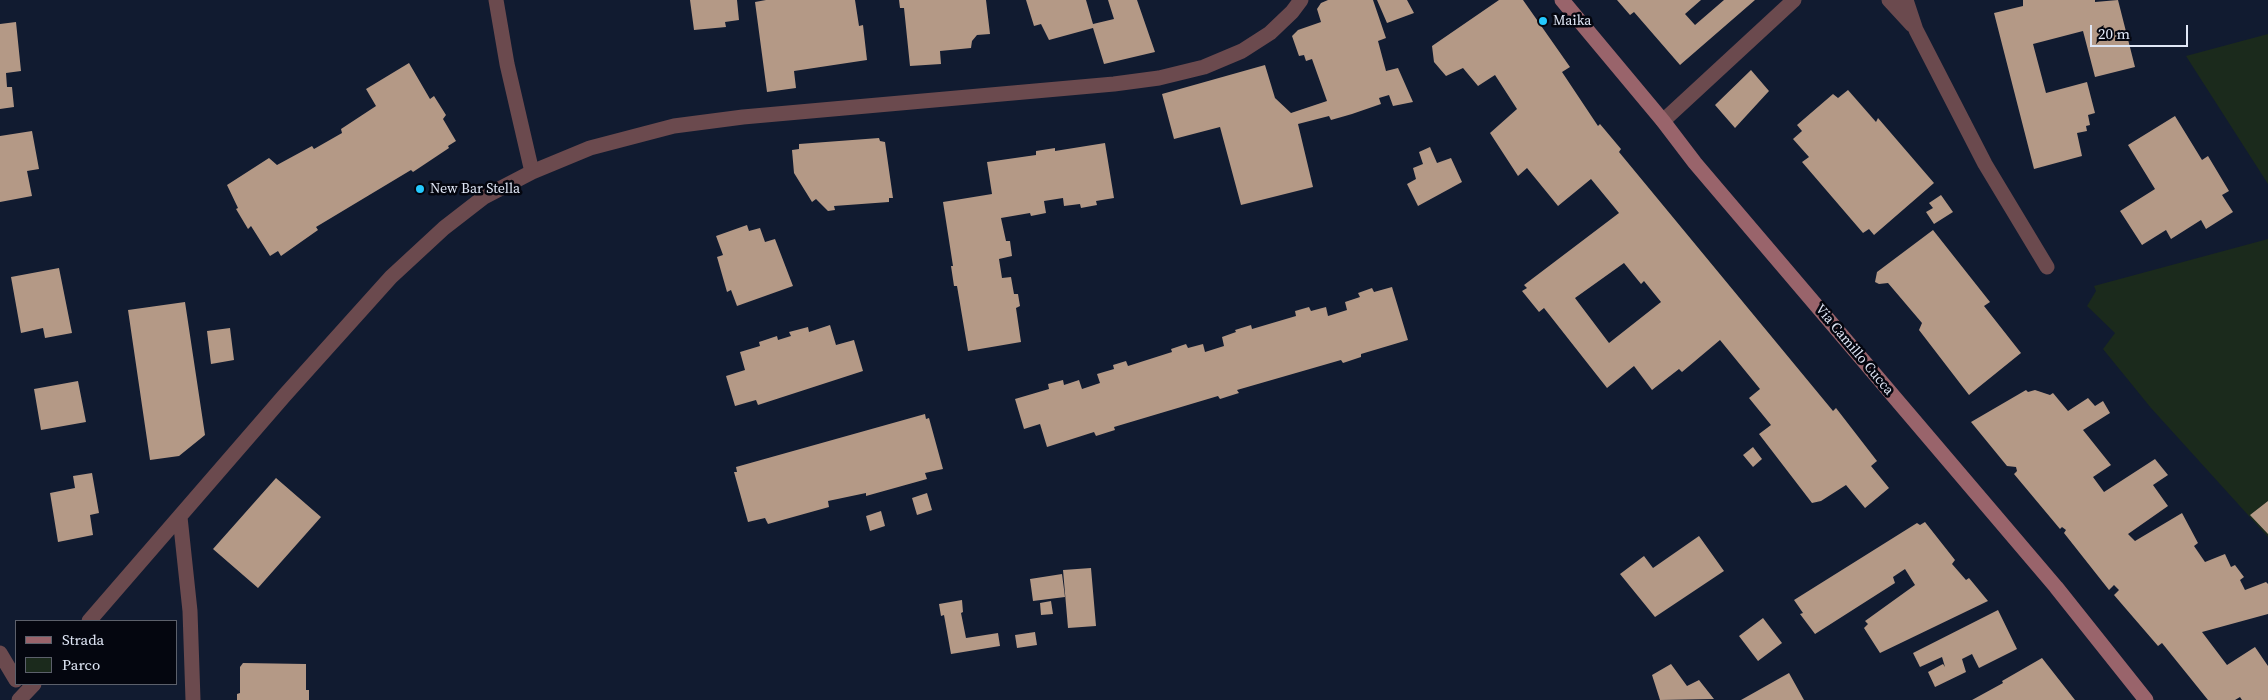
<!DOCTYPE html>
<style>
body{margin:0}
#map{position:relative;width:2268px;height:700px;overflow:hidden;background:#111b30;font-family:"Source Serif 4",serif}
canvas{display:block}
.legend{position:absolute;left:15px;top:620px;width:162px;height:65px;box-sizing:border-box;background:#04060f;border:1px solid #5c606b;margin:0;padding:6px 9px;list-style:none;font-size:15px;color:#e0e7f6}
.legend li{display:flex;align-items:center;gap:10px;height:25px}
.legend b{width:25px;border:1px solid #5c606b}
.scale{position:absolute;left:2090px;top:25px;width:98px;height:22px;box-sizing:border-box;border:2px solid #e0e7f6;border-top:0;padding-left:6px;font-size:15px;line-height:18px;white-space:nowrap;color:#e0e7f6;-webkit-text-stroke:4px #04060f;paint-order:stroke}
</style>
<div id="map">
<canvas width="2268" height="700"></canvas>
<ul class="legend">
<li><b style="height:6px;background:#99646b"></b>Strada</li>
<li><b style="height:14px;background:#1b2a1c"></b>Parco</li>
</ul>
<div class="scale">20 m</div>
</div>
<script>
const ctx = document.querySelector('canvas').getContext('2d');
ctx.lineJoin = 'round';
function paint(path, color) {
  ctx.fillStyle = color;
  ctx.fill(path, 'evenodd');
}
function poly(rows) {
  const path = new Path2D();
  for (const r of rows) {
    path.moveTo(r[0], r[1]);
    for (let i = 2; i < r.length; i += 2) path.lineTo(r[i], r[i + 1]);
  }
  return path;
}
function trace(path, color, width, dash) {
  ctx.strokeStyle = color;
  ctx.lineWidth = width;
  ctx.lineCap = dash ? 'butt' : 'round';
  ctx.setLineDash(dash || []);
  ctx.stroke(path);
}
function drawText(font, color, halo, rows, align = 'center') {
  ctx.font = font + ' "Source Serif 4",serif';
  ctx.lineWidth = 5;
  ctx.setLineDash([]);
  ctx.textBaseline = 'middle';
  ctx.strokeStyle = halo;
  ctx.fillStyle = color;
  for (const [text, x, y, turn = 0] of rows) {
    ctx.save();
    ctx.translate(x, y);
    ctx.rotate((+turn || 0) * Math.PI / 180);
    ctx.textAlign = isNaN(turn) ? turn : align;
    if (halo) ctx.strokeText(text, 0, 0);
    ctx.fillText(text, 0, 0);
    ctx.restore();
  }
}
paint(poly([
 [2268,34,2268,184,2186,56],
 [2268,239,2268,537,2151,408,2103,349,2115,333,2087,306,2096,291,2094,286]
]), '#1b2a1c');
paint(poly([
 [690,0,737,0,739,20,725,22,726,27,694,30],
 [766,0,855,0,859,26,863,25,867,60,794,71,796,88,767,92,755,2],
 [899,0,986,0,990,34,977,35,972,41,971,48,940,51,941,64,910,66,904,8,900,8],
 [1026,0,1086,0,1093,24,1114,19,1108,0,1137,0,1155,52,1104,64,1093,28,1049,40,1041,24,1034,26],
 [1328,0,1373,0,1386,38,1378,41,1386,71,1398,68,1413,102,1393,106,1389,95,1379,98,1381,104,1352,114,1331,120,1329,116,1298,124,1313,187,1241,205,1220,127,1174,139,1162,94,1265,65,1275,98,1291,113,1327,101,1312,59,1306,61,1304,55,1299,56,1292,36,1298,30,1321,22,1317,9,1321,3],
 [1377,0,1407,0,1414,13,1387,23],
 [1499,0,1523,0,1570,67,1562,72,1598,126,1600,124,1621,149,1619,152,1833,411,1836,408,1877,461,1871,466,1889,488,1865,508,1846,485,1821,501,1812,503,1759,434,1771,425,1749,398,1760,389,1720,340,1682,372,1679,369,1652,390,1634,366,1607,388,1544,308,1539,312,1522,291,1527,288,1524,285,1619,213,1591,179,1558,206,1527,168,1518,176,1490,133,1517,109,1495,75,1478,86,1463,68,1446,76,1434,62,1432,46],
 [1624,263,1641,284,1644,281,1661,302,1609,343,1575,298],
 [1617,0,1701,0,1685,14,1695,25,1724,0,1755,0,1680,65,1634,12,1630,15],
 [2023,0,2095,0,2095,2,2118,0,2135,67,2095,77,2083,31,2033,44,2046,93,2087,82,2095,113,2088,115,2090,125,2086,126,2087,131,2077,133,2082,156,2034,169,1994,13,2023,6],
 [16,22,21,71,6,73,7,87,12,87,14,107,0,109,0,24],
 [409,63,430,99,434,96,446,115,443,119,456,141,448,146,449,148,413,172,411,170,316,227,318,230,281,256,278,251,270,256,251,226,248,229,236,209,238,208,227,185,269,158,277,165,312,146,314,149,342,133,341,129,376,106,366,89],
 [1751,70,1769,91,1735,128,1715,105],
 [1848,90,1876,122,1878,118,1934,183,1874,235,1869,229,1863,233,1802,162,1809,157,1793,139,1802,131,1797,125,1833,94,1838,98],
 [2175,116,2202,160,2208,156,2229,191,2222,195,2233,212,2206,229,2201,220,2171,239,2166,230,2142,245,2120,211,2155,189,2128,145],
 [32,131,39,169,27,171,32,196,0,202,0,136],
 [879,138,880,141,885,142,893,198,889,198,889,202,834,206,835,210,828,211,816,199,812,202,794,173,792,150,799,149,799,144],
 [1105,143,1114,198,1096,201,1097,205,1081,208,1080,204,1064,206,1063,198,1044,201,1046,213,1031,216,1030,213,1001,218,1006,241,1010,241,1012,256,999,259,1002,278,1011,277,1014,294,1018,294,1020,306,1016,308,1021,342,968,351,957,286,954,286,951,266,953,266,943,202,992,194,987,162,1036,155,1036,151,1055,148,1055,151],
 [1430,147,1437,163,1451,158,1462,182,1418,206,1407,184,1416,179,1413,168,1423,164,1419,152],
 [1941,195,1953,212,1934,224,1926,212,1933,208,1929,203],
 [747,225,749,231,760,228,765,242,775,239,793,286,737,306,731,290,727,292,717,257,723,255,716,236],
 [1933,230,1990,302,1984,306,2021,353,1969,395,1919,330,1922,323,1888,283,1879,284,1875,282,1877,272],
 [59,268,72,333,45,338,43,328,21,333,11,277],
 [1392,287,1408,340,1361,354,1361,357,1343,363,1341,360,1237,390,1239,393,1220,399,1218,396,1114,427,1115,430,1096,436,1094,432,1047,447,1040,424,1024,429,1015,399,1049,389,1048,384,1063,380,1064,385,1079,380,1082,389,1100,383,1097,374,1114,369,1113,365,1126,361,1128,366,1172,352,1171,349,1186,344,1188,348,1203,344,1205,352,1224,346,1222,337,1236,332,1235,330,1251,325,1252,329,1296,316,1295,311,1309,307,1311,311,1326,307,1328,316,1347,310,1345,302,1360,297,1358,293,1372,288,1374,292],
 [185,302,205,435,179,456,150,460,128,310],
 [830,325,836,345,854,340,863,371,758,405,756,400,735,406,726,376,745,370,740,352,760,346,759,342,777,336,778,340,791,336,789,332,808,327,809,332],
 [230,328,234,360,211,364,207,331],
 [78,381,86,422,41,430,34,389],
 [2026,390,2028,392,2035,390,2050,395,2053,393,2068,411,2088,398,2095,406,2103,401,2110,413,2083,430,2111,465,2093,477,2104,492,2155,459,2168,475,2153,485,2168,506,2128,534,2135,541,2182,513,2198,543,2194,546,2205,562,2225,554,2231,567,2235,565,2244,577,2240,580,2245,590,2266,582,2268,584,2268,614,2202,632,2227,665,2255,647,2268,666,2268,700,2242,700,2240,697,2235,700,2208,700,2162,643,2158,646,2114,595,2119,590,2114,585,2109,590,2064,533,2066,530,2062,527,2060,529,2014,474,2017,471,2016,467,2007,466,1971,422],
 [925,414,926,419,929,418,943,469,925,473,927,479,866,496,866,493,828,501,829,507,768,524,765,518,748,522,734,472,737,472,736,467],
 [1753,447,1762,459,1753,467,1743,455],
 [92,473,99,513,90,515,93,535,58,542,50,493,75,488,73,476],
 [276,478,321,517,258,588,213,549],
 [927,493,932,510,917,515,912,498],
 [2268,501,2268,534,2250,515],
 [881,511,885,526,870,531,866,516],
 [1925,522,1955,560,1952,564,1966,580,1969,578,1988,601,1880,653,1864,628,1868,624,1865,621,1915,585,1905,569,1893,577,1895,583,1815,634,1800,614,1803,613,1794,600,1917,523,1920,525],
 [1699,536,1724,571,1655,617,1620,574,1644,556,1653,568],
 [1091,568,1096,626,1068,628,1063,570],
 [1062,574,1065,597,1033,601,1030,579],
 [962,600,963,612,961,613,966,638,998,633,1000,646,951,654,944,615,941,616,939,604],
 [1051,601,1053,614,1041,615,1040,603],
 [1998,610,2017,649,1979,668,1972,654,1962,659,1966,672,1935,687,1928,672,1943,664,1945,667,1942,657,1920,667,1913,653],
 [1763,618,1782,643,1758,661,1739,636],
 [1035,632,1037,645,1017,648,1015,635],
 [2042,658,2075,700,1972,700,2003,683,2002,681],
 [243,663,306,664,306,690,309,690,309,700,237,700,237,694,240,693,240,667],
 [1671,664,1687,686,1699,680,1714,699,1660,700,1652,675],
 [1789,673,1804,700,1741,700]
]), '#b49986');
trace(poly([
 [496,0,507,64,532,172],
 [1889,0,1912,25],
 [1906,0,1916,30,1985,164,2047,267],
 [1663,121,1794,0],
 [180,517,190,611,193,700],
 [89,621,284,396,391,277,444,228,484,197,532,172,590,148,674,126,743,117,1114,84,1159,78,1204,67,1242,51,1270,33,1292,12,1301,0],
 [0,653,16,680],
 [19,700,34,684]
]), '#6b4a4e', 15);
trace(poly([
 [1562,0,1663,121,1695,163,2056,587,2146,700]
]), '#99646b', 15);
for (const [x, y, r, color] of [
 [1543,21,5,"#24c9fe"],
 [420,189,5,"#24c9fe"]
]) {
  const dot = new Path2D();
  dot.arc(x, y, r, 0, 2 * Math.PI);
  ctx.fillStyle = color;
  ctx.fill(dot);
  trace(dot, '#04060f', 2);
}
drawText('14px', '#e0e7f6', '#04060f', [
 ["Maika",1553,21],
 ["New Bar Stella",430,189]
], 'left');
drawText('14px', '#e0e7f6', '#04060f', [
 ["Via Camillo Cucca",1854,350,50]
]);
</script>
